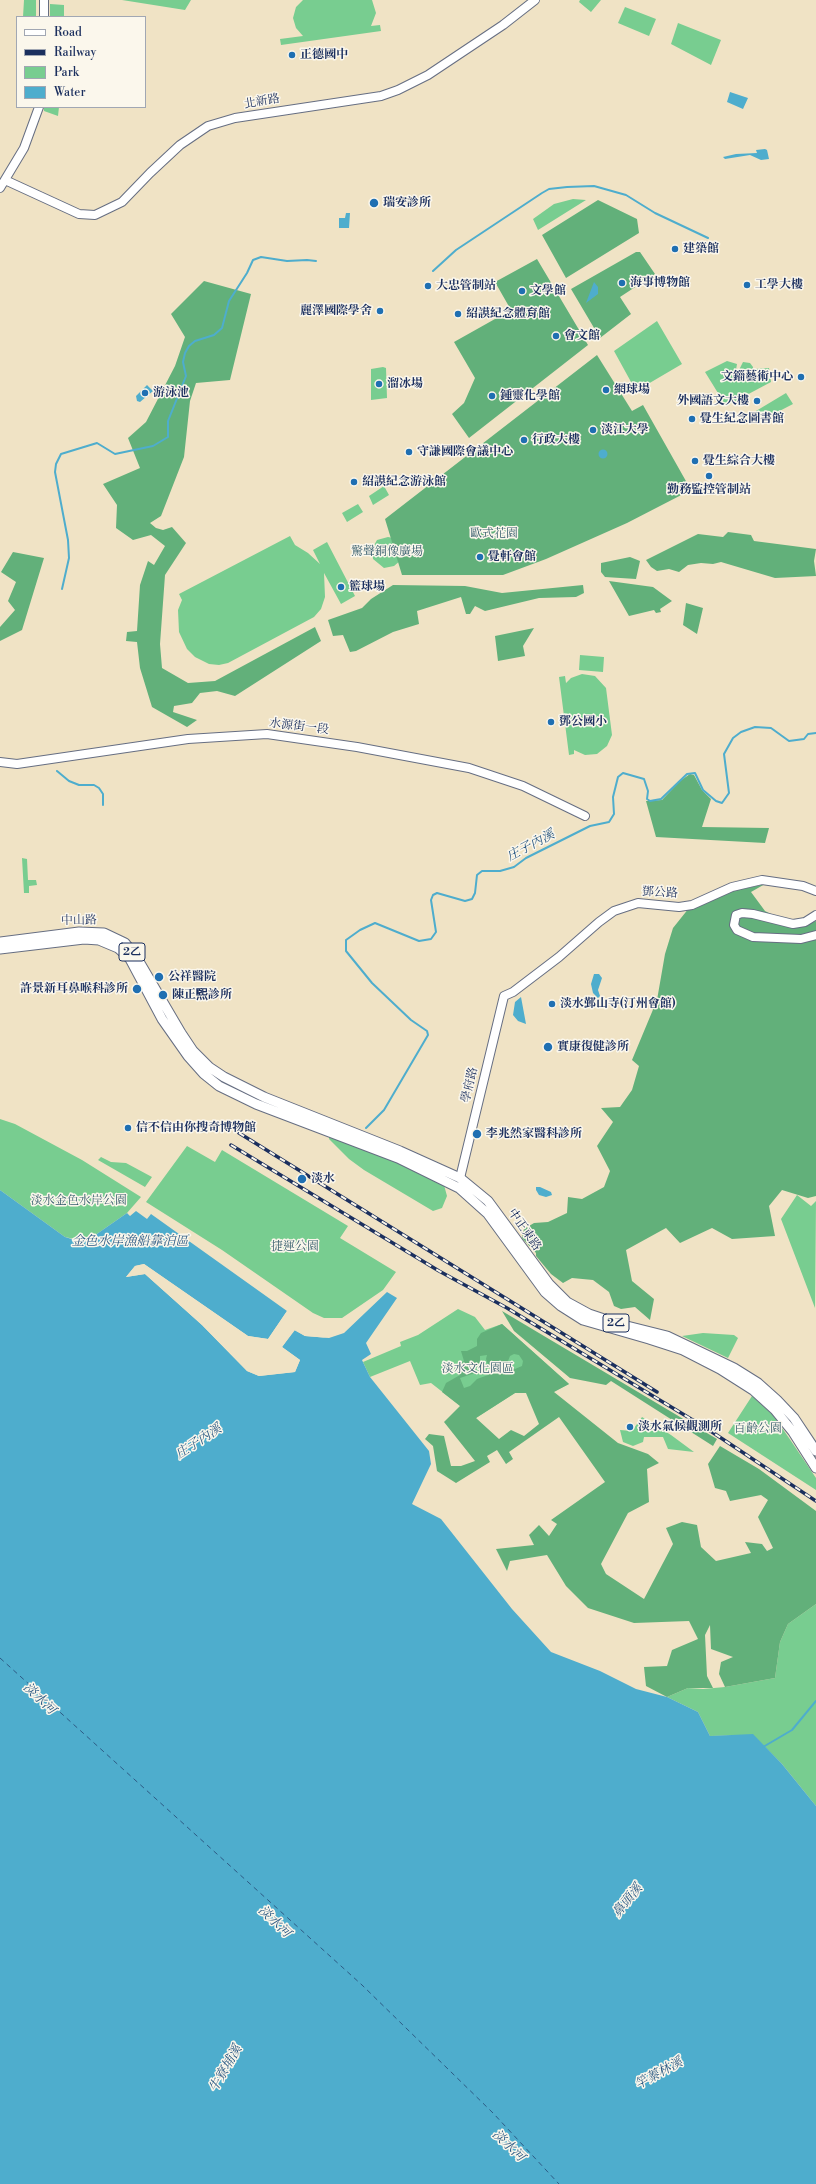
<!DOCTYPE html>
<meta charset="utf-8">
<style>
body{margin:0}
#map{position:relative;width:816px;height:2184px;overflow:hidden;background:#f0e3c5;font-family:"Libre Bodoni",serif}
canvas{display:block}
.legend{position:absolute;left:16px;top:16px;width:130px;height:92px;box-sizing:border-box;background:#fbf7ec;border:1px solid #a1a7b3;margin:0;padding:5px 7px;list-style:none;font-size:12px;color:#1b2f5e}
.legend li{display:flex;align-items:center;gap:8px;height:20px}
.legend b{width:20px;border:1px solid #a1a7b3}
</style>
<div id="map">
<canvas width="816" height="2184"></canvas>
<ul class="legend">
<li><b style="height:5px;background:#fff"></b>Road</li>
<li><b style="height:5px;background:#1b2f5e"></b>Railway</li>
<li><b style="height:11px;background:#78cd90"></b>Park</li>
<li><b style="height:11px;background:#4eadcd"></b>Water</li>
</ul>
</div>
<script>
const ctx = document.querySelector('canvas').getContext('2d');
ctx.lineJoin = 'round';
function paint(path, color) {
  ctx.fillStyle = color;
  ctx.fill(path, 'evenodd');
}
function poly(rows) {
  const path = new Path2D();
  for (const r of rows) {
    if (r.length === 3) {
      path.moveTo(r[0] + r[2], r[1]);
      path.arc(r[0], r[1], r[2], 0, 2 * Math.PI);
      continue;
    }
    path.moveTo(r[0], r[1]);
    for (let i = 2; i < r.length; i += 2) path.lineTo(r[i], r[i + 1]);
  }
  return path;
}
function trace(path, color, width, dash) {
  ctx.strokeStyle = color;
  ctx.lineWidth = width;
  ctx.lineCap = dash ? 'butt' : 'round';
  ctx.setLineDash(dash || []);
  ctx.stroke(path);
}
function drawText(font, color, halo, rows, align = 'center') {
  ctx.font = font + ' "Libre Bodoni","Noto Serif TC",serif';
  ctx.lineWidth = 3;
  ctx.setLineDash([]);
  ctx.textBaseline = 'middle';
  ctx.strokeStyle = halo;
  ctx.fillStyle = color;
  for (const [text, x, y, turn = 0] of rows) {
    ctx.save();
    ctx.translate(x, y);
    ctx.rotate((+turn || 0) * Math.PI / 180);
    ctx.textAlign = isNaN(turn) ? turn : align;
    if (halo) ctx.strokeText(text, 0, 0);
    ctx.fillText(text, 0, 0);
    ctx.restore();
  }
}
paint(poly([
 [24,0,36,0,36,17,23,17],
 [122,0,191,0,185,10],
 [303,0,372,0,376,13,371,26,380,25,381,31,281,45,280,39,303,36,296,28,293,18,296,7],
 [580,0,601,0,591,12,579,2],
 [50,4,64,5,64,17,50,17],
 [625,7,656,19,649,36,618,23],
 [678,23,721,40,711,65,671,44],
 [44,107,59,107,58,116,44,111],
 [573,199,586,200,538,230,533,219,554,204],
 [657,321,682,364,636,391,614,351],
 [727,361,737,364,736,370,743,378,747,377,741,374,739,370,743,362,750,363,753,367,753,372,748,376,754,375,755,369,769,368,771,382,726,406,705,372],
 [383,367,386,368,387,398,371,400,371,369],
 [786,393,793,404,764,419,756,411],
 [384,486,389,495,373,505,369,496],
 [358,504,363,512,347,522,342,513],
 [290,536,295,545,308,553,320,564,313,550,327,542,355,596,341,604,324,573,325,597,321,609,314,617,228,663,219,665,209,664,195,657,187,649,179,632,178,610,182,600,179,594],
 [388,537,393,538,401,560,394,566,384,568,373,559,372,549,377,540],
 [580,655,604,657,603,672,579,670],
 [582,674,595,676,606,688,612,735,607,746,597,754,585,755,574,750,574,754,569,755,559,677,565,676,566,683,571,678],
 [22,858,27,859,28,880,36,880,37,885,29,886,29,893,24,893],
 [0,1119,15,1124,82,1160,141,1197,127,1213,91,1238,83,1241,65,1237,0,1190],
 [329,1136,393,1161,444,1185,447,1196,442,1208,433,1211,364,1170,349,1159,329,1139],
 [187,1146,215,1162,222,1150,348,1226,340,1238,396,1272,383,1290,342,1318,324,1318,313,1313,222,1250,146,1202],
 [101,1157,111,1162,126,1163,152,1177,145,1187,98,1160],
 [797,1195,811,1206,816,1201,815,1308,781,1219],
 [458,1309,475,1317,485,1330,502,1324,569,1384,553,1392,515,1393,476,1418,431,1383,420,1385,410,1361,370,1377,363,1362,401,1346,400,1342,418,1335],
 [703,1333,734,1335,738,1338,728,1358,682,1336],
 [752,1396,773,1415,789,1438,816,1478,816,1490,728,1433],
 [642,1417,671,1435,694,1452,668,1449,663,1437,644,1437,643,1442,633,1446,623,1442,620,1430,632,1431],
 [816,1604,816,1806,782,1764,753,1735,710,1736,698,1712,667,1697,688,1688,703,1689,725,1687,775,1678,780,1642,788,1624]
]), '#78cd90');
paint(poly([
 [598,200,637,219,639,233,566,278,542,235],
 [636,252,640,252,655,274,620,297,631,314,600,338,571,289],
 [537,259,588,345,469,438,452,414,464,403,475,378,454,342,511,310,495,282],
 [204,281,251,294,230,380,196,383,190,401,184,457,161,516,150,523,156,528,163,530,172,527,186,543,165,575,160,644,162,668,188,683,215,681,315,627,321,641,235,696,217,691,200,693,192,703,174,706,173,712,197,720,187,727,152,707,140,668,137,642,126,641,127,632,137,631,140,585,148,561,154,565,165,546,151,535,133,540,116,528,117,505,103,484,140,468,128,438,146,422,175,366,185,337,171,314],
 [597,355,632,411,643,405,691,490,627,523,546,559,503,575,402,575,385,519],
 [728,532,751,535,754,541,816,549,814,561,816,576,775,578,721,562,713,564,701,563,688,565,679,572,669,569,657,571,651,567,646,560,698,534,723,537],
 [13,552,44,558,22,630,0,641,0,627,15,610,8,601,16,582,1,572],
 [630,557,640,561,636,579,605,577,601,572,601,563],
 [609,581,653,587,672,601,660,609,661,612,656,613,654,610,629,616],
 [393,585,465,586,502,593,583,585,584,593,576,597,539,598,485,611,475,606,470,614,466,614,461,597,417,611,419,624,393,632,356,651,350,652,343,635,333,636,328,620,362,608,371,599],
 [686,603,703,608,697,634,683,625],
 [534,628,523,646,525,656,498,661,495,636],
 [690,774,694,775,702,790,711,799,702,827,769,828,765,843,656,837,646,801,662,800,680,781],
 [765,884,751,892,765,911,793,925,805,925,816,921,816,1196,808,1198,782,1190,769,1206,775,1236,732,1239,712,1228,680,1243,666,1228,626,1250,632,1281,654,1299,650,1320,635,1307,621,1309,614,1306,609,1292,593,1280,572,1278,563,1283,551,1274,536,1256,536,1253,522,1238,524,1229,534,1223,548,1222,567,1213,568,1197,582,1199,604,1187,610,1171,597,1146,613,1122,601,1108,620,1107,632,1090,639,1066,632,1060,657,1000,665,954,673,928,689,908,719,894],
 [502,1311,717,1439,713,1446,611,1381,606,1385,570,1378,514,1331],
 [502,1324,569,1384,554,1392,618,1443,648,1454,659,1463,647,1469,649,1502,628,1513,601,1564,606,1574,644,1599,673,1544,666,1528,682,1522,697,1525,701,1547,716,1561,751,1553,745,1542,762,1544,767,1551,773,1548,758,1517,768,1500,761,1495,730,1501,726,1491,715,1488,708,1464,720,1446,759,1469,816,1511,816,1604,788,1624,780,1642,775,1678,725,1687,719,1674,721,1662,733,1657,711,1649,710,1625,705,1635,707,1676,713,1688,688,1688,667,1697,646,1686,644,1667,667,1666,672,1650,698,1639,689,1621,634,1623,588,1608,566,1586,547,1555,510,1561,507,1571,496,1549,534,1545,529,1535,539,1525,549,1536,557,1524,551,1520,605,1482,559,1417,509,1452,513,1459,506,1464,497,1450,487,1456,490,1462,456,1483,437,1471,433,1446,425,1439,429,1434,444,1436,451,1466,461,1466,475,1461,444,1422,460,1406,442,1392,446,1383,460,1375,455,1371,457,1366,464,1361,461,1351,467,1351,477,1346,477,1339,481,1333],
 [514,1354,519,1355,523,1361,522,1366,515,1369,509,1365,508,1361,510,1356],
 [487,1355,486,1359,489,1367,488,1370,491,1374,477,1379,470,1386,464,1388,460,1378,475,1373,475,1364,480,1363,480,1356],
 [515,1393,526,1393,539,1424,524,1436,511,1430,499,1439,476,1418]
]), '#62b07a');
paint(poly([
 [730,92,748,98,743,109,727,102],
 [765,149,767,150,769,159,761,160,750,155,725,159,723,157,736,154,757,153,756,150],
 [346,213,350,213,349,228,339,228,339,218,345,218],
 [594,282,598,287,598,294,586,303],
 [147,385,153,391,140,402,137,401,136,396],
 [603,454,4.5],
 [594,974,599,974,602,978,598,990,600,996,598,998,593,993,591,984],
 [521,997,526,1024,518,1021,513,1015,515,1002],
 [536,1187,540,1187,551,1192,552,1195,546,1197,539,1195,536,1190],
 [0,1190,65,1237,75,1240,83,1241,91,1238,127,1213,130,1216,136,1211,147,1219,151,1214,287,1311,268,1339,248,1336,144,1264,135,1266,126,1277,145,1274,202,1325,247,1371,259,1376,295,1372,300,1360,282,1347,295,1330,305,1336,329,1338,344,1333,387,1292,397,1298,366,1343,371,1354,362,1360,370,1377,429,1451,431,1464,412,1504,441,1519,512,1609,551,1652,600,1671,636,1689,667,1697,698,1712,710,1736,753,1734,782,1764,816,1806,816,2184,0,2184]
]), '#4eadcd');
paint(poly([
 [144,1264,248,1336,268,1339,287,1311,289,1312,269,1341,248,1338,154,1272,144,1266,136,1268,130,1274,147,1272,204,1323,249,1370,259,1374,294,1370,298,1361,280,1347,293,1329,306,1334,329,1338,305,1336,294,1330,282,1347,300,1360,295,1372,259,1376,247,1371,202,1325,145,1274,126,1277,135,1266]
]), '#f0e3c5');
trace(poly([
 [433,271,456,250,542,193,549,189,567,187,594,186,626,195,655,213,708,238],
 [62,589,69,558,68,540,55,472,56,464,61,454,97,443,115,454,153,446,168,437,168,421,186,376,183,362,185,353,189,346,195,341,214,335,222,328,229,301,247,273,253,260,261,257,287,261,307,260,316,261],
 [57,771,69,781,79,785,94,785,99,788,103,794,103,805],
 [366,1128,384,1110,428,1035,427,1031,411,1020,372,983,346,951,346,940,360,930,375,923,419,941,431,939,436,932,431,900,433,895,437,893,465,901,472,899,475,893,477,875,482,871,500,871,514,867,526,858,590,826,609,822,614,814,613,797,618,777,623,773,644,779,648,791,647,799,650,801,661,799,687,774,695,773,703,790,716,801,722,803,729,793,724,754,733,738,741,732,755,727,771,728,789,741,804,739,808,734,816,733],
 [763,1747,792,1730,816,1701]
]), '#4eadcd', 2);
trace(poly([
 [0,1658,362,1985,493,2113,559,2184]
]), '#2d5b85', 1, [5, 4]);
const secondary = poly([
 [44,17,44,0],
 [5,180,79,214,95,215,122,202,150,173,180,145,208,126,235,118,381,96,398,90,428,75,503,25,535,0],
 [0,188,24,148,39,107],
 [0,762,17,764,188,739,267,734,357,747,469,768,523,786,585,816],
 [816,915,805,922,793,924,753,914,742,913,736,915,734,925,737,930,753,937,801,939,816,935],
 [460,1178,504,996,513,992,559,957,599,922,614,911,638,903,679,907,692,905,732,887,762,880,803,886,816,891]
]);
const primary = poly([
 [0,942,79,932,104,933,125,943,137,958,181,1033,193,1051,209,1067,224,1077,264,1097,400,1151,460,1178,488,1201,549,1284,567,1302,589,1314,619,1324,667,1336,734,1368,758,1383,777,1400,794,1418,816,1451],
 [0,949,84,939,99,940,118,948,130,959,162,1019,188,1056,204,1074,219,1086,256,1104,398,1158,459,1188,488,1214,545,1292,561,1306,583,1320,649,1339,683,1350,720,1369,753,1390,775,1410,793,1432,816,1468]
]);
trace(secondary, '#666e82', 10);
trace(primary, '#666e82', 11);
trace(secondary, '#fff', 8);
trace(primary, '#fff', 9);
const rail = poly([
 [239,1133,657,1392],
 [231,1145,439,1271,507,1308,706,1428,816,1501]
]);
trace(rail, '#1b2f5e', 3.5);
trace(rail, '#fbf7ec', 2, [6]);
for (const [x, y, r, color] of [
 [292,55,4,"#1f6fb2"],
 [374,203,5,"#1f6fb2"],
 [675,249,4,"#1f6fb2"],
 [622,283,4,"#1f6fb2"],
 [747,285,4,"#1f6fb2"],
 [428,286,4,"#1f6fb2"],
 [522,291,4,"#1f6fb2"],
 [380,311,4,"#1f6fb2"],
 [458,314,4,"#1f6fb2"],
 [556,336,4,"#1f6fb2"],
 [801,377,4,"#1f6fb2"],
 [379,384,4,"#1f6fb2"],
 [606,390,4,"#1f6fb2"],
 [145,393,4,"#1f6fb2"],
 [492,396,4,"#1f6fb2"],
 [757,401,4,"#1f6fb2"],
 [692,419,4,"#1f6fb2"],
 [593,430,4,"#1f6fb2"],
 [524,440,4,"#1f6fb2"],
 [409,452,4,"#1f6fb2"],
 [695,461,4,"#1f6fb2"],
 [709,476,4,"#1f6fb2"],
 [354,482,4,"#1f6fb2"],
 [480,557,4,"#1f6fb2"],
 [341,587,4,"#1f6fb2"],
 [551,722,4,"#1f6fb2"],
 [159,977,5,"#1f6fb2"],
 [137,989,5,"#1f6fb2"],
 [163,995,5,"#1f6fb2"],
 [552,1004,4,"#1f6fb2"],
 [548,1047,5,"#1f6fb2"],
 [128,1128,4,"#1f6fb2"],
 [477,1134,5,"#1f6fb2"],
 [302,1179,5,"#1f6fb2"],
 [630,1427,4,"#1f6fb2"]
]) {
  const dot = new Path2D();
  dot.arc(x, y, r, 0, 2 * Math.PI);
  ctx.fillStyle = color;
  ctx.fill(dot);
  trace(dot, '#fbf7ec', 1.5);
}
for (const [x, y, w] of [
 [132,952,26],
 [616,1323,26]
]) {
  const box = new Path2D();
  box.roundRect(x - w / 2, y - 9, w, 18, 3);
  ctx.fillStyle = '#fbf7ec';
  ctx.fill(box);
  trace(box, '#1b2f5e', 1);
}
drawText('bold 11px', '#1b2f5e', null, [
 ["2乙",132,952],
 ["2乙",616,1323]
]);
drawText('bold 12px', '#1b2f5e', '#fbf7ec', [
 ["正德國中",300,55],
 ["瑞安診所",383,203],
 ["建築館",683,249],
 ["海事博物館",630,283],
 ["工學大樓",755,285],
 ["大忠管制站",436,286],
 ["文學館",530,291],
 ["麗澤國際學舍",372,311,"right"],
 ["紹謨紀念體育館",466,314],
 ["會文館",564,336],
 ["文錙藝術中心",793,377,"right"],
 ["溜冰場",387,384],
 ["網球場",614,390],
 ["游泳池",153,393],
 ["鍾靈化學館",500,396],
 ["外國語文大樓",749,401,"right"],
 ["覺生紀念圖書館",700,419],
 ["淡江大學",601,430],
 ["行政大樓",532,440],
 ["守謙國際會議中心",417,452],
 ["覺生綜合大樓",703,461],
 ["紹謨紀念游泳館",362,482],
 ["勤務監控管制站",709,490,"center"],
 ["覺軒會館",488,557],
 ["籃球場",349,587],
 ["鄧公國小",559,722],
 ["公祥醫院",168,977],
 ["許景新耳鼻喉科診所",128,989,"right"],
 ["陳正煕診所",172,995],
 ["淡水鄞山寺(汀州會館)",560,1004],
 ["實康復健診所",557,1047],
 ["信不信由你搜奇博物館",136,1128],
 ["李兆然家醫科診所",486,1134],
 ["淡水",311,1179],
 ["淡水氣候觀測所",638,1427]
], 'left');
drawText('12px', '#1b2f5e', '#fbf7ec', [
 ["北新路",262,102,-10],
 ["水源街一段",299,727,7],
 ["鄧公路",660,893,3],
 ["中山路",79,921,-1],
 ["學府路",470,1085,-77],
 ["中正東路",524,1230,55]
]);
drawText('12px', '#375e6d', '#fbf7ec', [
 ["歐式花園",494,534],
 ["驚聲銅像廣場",387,552],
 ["淡水金色水岸公園",79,1201],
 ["捷運公園",295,1247],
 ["淡水文化園區",478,1369],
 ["百齡公園",758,1429]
]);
drawText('italic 13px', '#2d5b85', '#fbf7ec', [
 ["庄子內溪",531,846,-28],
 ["金色水岸漁船靠泊區",130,1242],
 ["庄子內溪",199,1442,-33],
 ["淡水河",39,1699,44],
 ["鼻頭溪",628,1901,-51],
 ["淡水河",274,1922,44],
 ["牛寮埔溪",226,2069,-60],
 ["竿蓁林溪",659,2074,-29],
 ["淡水河",508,2146,44]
]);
</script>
